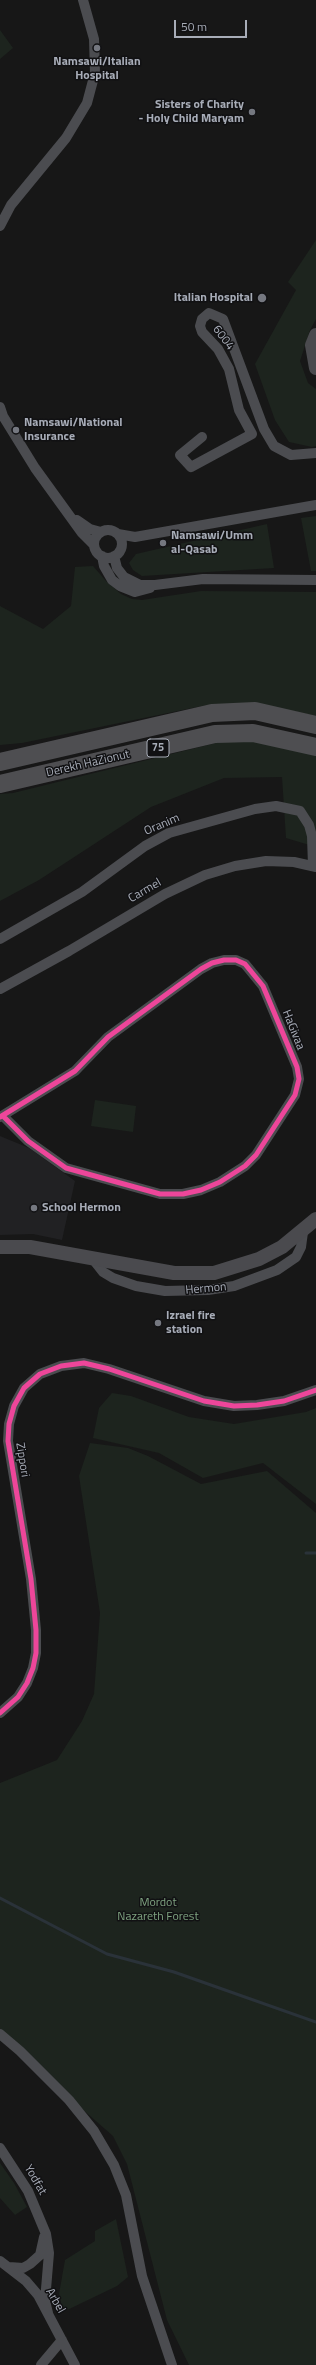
<!DOCTYPE html>
<style>
body{margin:0}
#map{position:relative;width:316px;height:2365px;overflow:hidden;background:#171717;font-family:"Titillium Web",sans-serif}
canvas{display:block}
.scale{position:absolute;left:174px;top:20px;width:73px;height:18px;box-sizing:border-box;border:2px solid #a8adb8;border-top:0;padding-left:5px;font-size:12px;line-height:14px;white-space:nowrap;color:#a8adb8;-webkit-text-stroke:3px #111113;paint-order:stroke}
</style>
<div id="map">
<canvas width="316" height="2365"></canvas>
<div class="scale">50 m</div>
</div>
<script>
const ctx = document.querySelector('canvas').getContext('2d');
ctx.lineJoin = 'round';
function paint(path, color) {
  ctx.fillStyle = color;
  ctx.fill(path, 'evenodd');
}
function poly(rows) {
  const path = new Path2D();
  for (const r of rows) {
    if (r.length === 3) {
      path.moveTo(r[0] + r[2], r[1]);
      path.arc(r[0], r[1], r[2], 0, 2 * Math.PI);
      continue;
    }
    path.moveTo(r[0], r[1]);
    for (let i = 2; i < r.length; i += 2) path.lineTo(r[i], r[i + 1]);
  }
  return path;
}
function trace(path, color, width, dash) {
  ctx.strokeStyle = color;
  ctx.lineWidth = width;
  ctx.lineCap = dash ? 'butt' : 'round';
  ctx.setLineDash(dash || []);
  ctx.stroke(path);
}
function drawText(font, color, halo, rows, align = 'center') {
  ctx.font = font + ' "Titillium Web",sans-serif';
  ctx.lineWidth = 3;
  ctx.setLineDash([]);
  ctx.textBaseline = 'middle';
  ctx.strokeStyle = halo;
  ctx.fillStyle = color;
  for (const [text, x, y, turn = 0] of rows) {
    ctx.save();
    ctx.translate(x, y);
    ctx.rotate((+turn || 0) * Math.PI / 180);
    ctx.textAlign = isNaN(turn) ? turn : align;
    if (halo) ctx.strokeText(text, 0, 0);
    ctx.fillText(text, 0, 0);
    ctx.restore();
  }
}
paint(poly([
 [0,1136,29,1148,75,1181,62,1240,33,1234,0,1235]
]), '#212123');
paint(poly([
 [0,30,13,48,0,59],
 [316,240,316,319,310,330,300,361,308,383,316,389,316,446,312,447,289,442,275,420,255,364,296,290,288,282],
 [316,516,316,571,311,571,301,518],
 [267,524,274,568,142,576,133,570,129,563,136,554],
 [93,566,106,581,121,594,132,599,142,600,201,591,316,592,316,716,268,706,207,705,22,743,0,745,0,606,43,629,71,606,75,567],
 [220,742,267,742,316,754,316,847,286,838,282,777,224,778,151,807,39,880,0,901,0,794,13,793],
 [95,1100,136,1106,133,1132,91,1126],
 [112,1393,131,1396,189,1417,234,1424,306,1412,316,1408,316,1504,263,1463,203,1478,159,1453,93,1438,99,1408],
 [90,1443,128,1448,148,1456,201,1484,267,1471,316,1513,316,2365,189,2365,167,2320,127,2164,113,2136,0,2037,0,1783,57,1760,82,1721,94,1694,100,1613,79,1476],
 [0,2163,14,2183,27,2207,15,2215,0,2198],
 [116,2219,128,2277,117,2286,63,2312,59,2294,65,2260,95,2241,95,2231]
]), '#1d241e');
trace(poly([
 [306,1553,316,1553],
 [0,1898,107,1954,174,1972,316,2022]
]), '#2a3239', 3);
trace(poly([
 [0,226,11,205,66,138,87,103,95,73,94,39,83,0],
 [0,407,3,416,35,468,82,533,94,545],
 [202,437,180,455,191,467,252,434,239,410,229,369,218,349,202,332,200,326,202,319,209,313,223,319,264,429,274,446,291,455,316,453],
 [77,520,90,529,101,532],
 [108,544,14],
 [118,534,135,537,316,505],
 [102,556,104,566,112,580,120,586,135,592,150,588],
 [114,556,117,568,124,577,140,585,155,585,203,579,316,580],
 [0,939,82,892,145,846,169,833,255,809,276,806,300,811,309,825,312,836,313,866],
 [0,989,69,951,165,894,205,875,235,866,266,861,294,862,316,867],
 [0,1117,75,1071,108,1037,201,969,212,963,224,960,236,960,245,964,263,986,297,1067,299,1079,295,1095,256,1155,245,1166,220,1182,201,1190,183,1194,160,1194,66,1168,28,1141,3,1116],
 [92,1258,103,1272,113,1278,136,1286,165,1291,208,1290,234,1286,277,1270,296,1257,301,1247,303,1232],
 [0,1713,18,1697,27,1683,33,1668,36,1653,36,1630,31,1579,8,1441,9,1424,14,1406,24,1388,40,1374,61,1366,84,1363,109,1369,204,1401,234,1406,257,1405,284,1401,316,1390],
 [0,2034,20,2051,69,2100,94,2131,114,2165,126,2195,142,2276,172,2365],
 [0,2148,28,2191,46,2234,49,2253,45,2301,48,2313],
 [0,2261,26,2281,38,2295,75,2365],
 [9,2267,23,2268,30,2264,40,2255,44,2237],
 [41,2365,62,2340]
]), '#4b4c50', 10);
trace(poly([
 [316,335,312,345,316,368],
 [0,1247,30,1247,174,1273,214,1273,259,1259,282,1247,316,1219]
]), '#4a4a4e', 14);
trace(poly([
 [0,762,212,713,255,711,316,725],
 [0,784,215,734,253,733,316,747]
]), '#4e4e51', 18);
trace(poly([
 [0,1117,75,1071,108,1037,201,969,212,963,224,960,236,960,245,964,263,986,297,1067,299,1079,295,1095,256,1155,245,1166,220,1182,201,1190,183,1194,160,1194,66,1168,28,1141,3,1116],
 [0,1713,18,1697,27,1683,33,1668,36,1653,36,1630,31,1579,8,1441,9,1424,14,1406,24,1388,40,1374,61,1366,84,1363,109,1369,204,1401,234,1406,257,1405,284,1401,316,1390]
]), '#ed469a', 5);
for (const [x, y, r, color] of [
 [97,48,4,"#757880"],
 [252,112,4,"#757880"],
 [262,298,5,"#757880"],
 [16,430,4,"#757880"],
 [163,543,4,"#757880"],
 [34,1208,4,"#757880"],
 [158,1323,4,"#757880"]
]) {
  const dot = new Path2D();
  dot.arc(x, y, r, 0, 2 * Math.PI);
  ctx.fillStyle = color;
  ctx.fill(dot);
  trace(dot, '#111113', 1.5);
}
for (const [x, y, w] of [
 [158,748,22]
]) {
  const box = new Path2D();
  box.roundRect(x - w / 2, y - 9, w, 18, 3);
  ctx.fillStyle = '#111113';
  ctx.fill(box);
  trace(box, '#a8adb8', 1);
}
drawText('bold 11px', '#a8adb8', null, [
 ["75",158,748]
]);
drawText('bold 12px', '#a8adb8', '#111113', [
 ["Namsawi/Italian",97,62,"center"],
 ["Hospital",97,76,"center"],
 ["Sisters of Charity",244,105,"right"],
 ["- Holy Child Maryam",244,119,"right"],
 ["Italian Hospital",253,298,"right"],
 ["Namsawi/National",24,423],
 ["Insurance",24,437],
 ["Namsawi/Umm",171,536],
 ["al-Qasab",171,550],
 ["School Hermon",42,1208],
 ["Izrael fire",166,1316],
 ["station",166,1330]
], 'left');
drawText('12px', '#a8adb8', '#111113', [
 ["6004",223,338,53],
 ["Derekh HaZionut",88,764,-13],
 ["Oranim",162,825,-23],
 ["Carmel",145,891,-30],
 ["HaGivaa",293,1030,68],
 ["Hermon",206,1289,-5],
 ["Zippori",22,1460,81],
 ["Yodfat",35,2180,60],
 ["Arbel",55,2301,60]
]);
drawText('12px', '#7fa381', '#111113', [
 ["Mordot",158,1903],
 ["Nazareth Forest",158,1917]
]);
</script>
